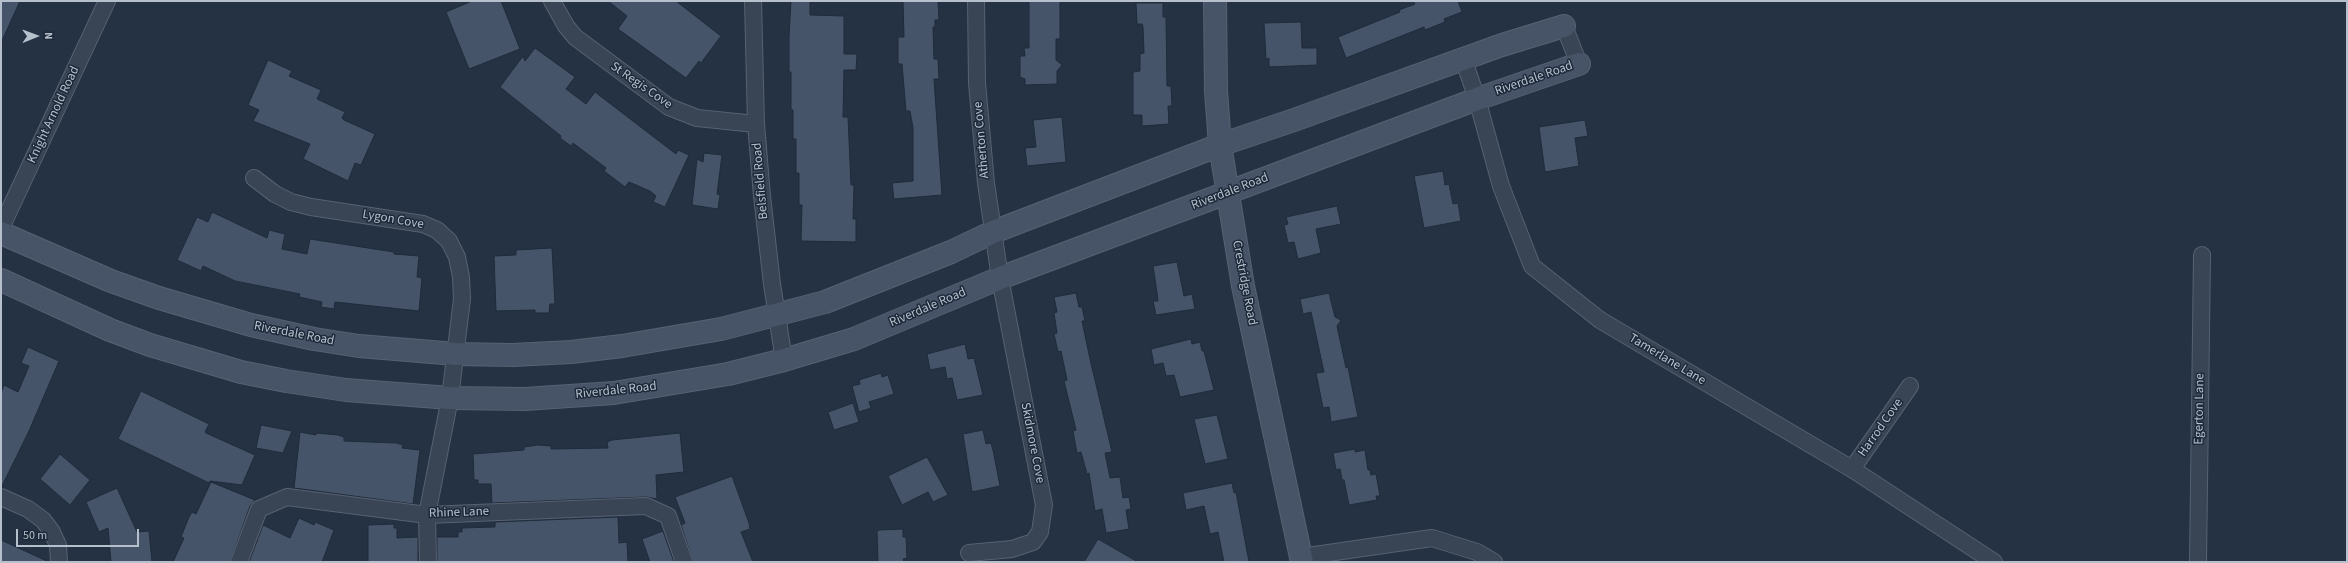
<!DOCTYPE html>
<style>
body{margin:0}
#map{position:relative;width:2348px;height:563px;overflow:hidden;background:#243244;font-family:"Source Sans 3",sans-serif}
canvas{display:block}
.frame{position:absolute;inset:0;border:2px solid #b6c0cd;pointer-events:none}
.north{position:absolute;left:16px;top:16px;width:40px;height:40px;-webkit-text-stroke:3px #1d2939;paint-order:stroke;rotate:89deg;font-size:11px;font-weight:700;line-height:16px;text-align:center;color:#b6c0cd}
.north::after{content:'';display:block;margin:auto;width:14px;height:18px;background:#b6c0cd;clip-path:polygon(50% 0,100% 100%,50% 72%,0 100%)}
.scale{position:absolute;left:16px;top:529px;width:123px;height:18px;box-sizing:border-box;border:2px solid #b6c0cd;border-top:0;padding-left:5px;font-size:12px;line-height:14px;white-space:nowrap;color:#b6c0cd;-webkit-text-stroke:3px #1d2939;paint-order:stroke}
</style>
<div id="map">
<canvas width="2348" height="563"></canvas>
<div class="frame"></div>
<div class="north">N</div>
<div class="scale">50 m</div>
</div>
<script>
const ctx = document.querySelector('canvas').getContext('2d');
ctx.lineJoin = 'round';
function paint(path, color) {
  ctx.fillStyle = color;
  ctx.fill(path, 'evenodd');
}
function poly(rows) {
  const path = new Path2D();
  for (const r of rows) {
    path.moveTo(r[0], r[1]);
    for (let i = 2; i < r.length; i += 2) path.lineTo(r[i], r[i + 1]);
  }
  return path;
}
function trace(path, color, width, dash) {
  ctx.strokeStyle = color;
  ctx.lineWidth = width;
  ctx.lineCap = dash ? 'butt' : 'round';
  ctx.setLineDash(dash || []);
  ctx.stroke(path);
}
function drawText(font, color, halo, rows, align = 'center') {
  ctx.font = font + ' "Source Sans 3",sans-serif';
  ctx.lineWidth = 3;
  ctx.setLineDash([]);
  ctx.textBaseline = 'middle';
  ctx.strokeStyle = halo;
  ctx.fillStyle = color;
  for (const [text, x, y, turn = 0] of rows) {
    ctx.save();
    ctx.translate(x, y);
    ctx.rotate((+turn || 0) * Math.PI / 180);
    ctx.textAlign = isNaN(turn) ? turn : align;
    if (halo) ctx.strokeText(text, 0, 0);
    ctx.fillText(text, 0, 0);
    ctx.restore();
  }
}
const building = poly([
 [1,1,20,1,1,43,1,1],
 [472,1,501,1,520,49,469,69,446,12,472,1],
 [608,1,676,1,721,36,701,63,699,61,686,78,618,29,627,16,608,1],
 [791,1,810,1,810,15,844,16,844,54,857,54,856,70,844,70,843,117,848,117,851,185,854,185,853,219,856,219,856,242,801,241,802,205,799,205,799,173,796,173,796,139,793,139,793,110,791,110,791,72,789,72,789,36,791,1],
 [903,1,938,1,939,20,935,20,935,27,933,27,934,59,938,59,939,79,934,79,942,195,894,199,892,183,913,181,913,128,910,111,906,111,902,64,898,64,898,37,904,37,903,1],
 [1029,1,1060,1,1060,39,1056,39,1056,60,1062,65,1057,71,1057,84,1025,85,1025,79,1020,77,1020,56,1025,56,1024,48,1029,48,1029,1],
 [1413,1,1458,1,1462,12,1444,19,1445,22,1425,30,1424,27,1346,58,1338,37,1400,12,1399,10,1415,4,1413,1],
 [1136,3,1163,3,1163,17,1166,17,1167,86,1171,86,1172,106,1168,106,1169,124,1142,126,1142,115,1133,115,1133,72,1140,71,1140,54,1144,53,1143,27,1142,24,1137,24,1136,3],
 [1301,22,1302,48,1317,48,1317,65,1269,67,1269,58,1266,59,1264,23,1301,22],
 [535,48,575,77,566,89,586,104,595,92,676,154,678,150,689,155,665,207,653,202,656,196,650,191,629,182,625,187,604,171,606,168,573,143,571,146,560,138,561,136,500,87,523,56,525,61,535,48],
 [268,60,292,71,289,76,321,90,317,99,345,112,342,118,344,120,375,134,361,165,355,163,348,181,303,159,310,144,253,121,259,110,248,105,268,60],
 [1062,117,1066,162,1027,166,1025,148,1036,147,1033,120,1062,117],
 [1585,120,1588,136,1575,138,1579,166,1545,172,1539,127,1585,120],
 [704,153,722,155,717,194,720,195,718,209,692,205,697,159,703,162,704,153],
 [1443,171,1445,185,1449,184,1453,204,1458,203,1461,221,1424,228,1414,176,1443,171],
 [1337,206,1341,224,1316,229,1321,253,1298,259,1294,242,1288,243,1284,225,1288,224,1286,217,1337,206],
 [212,212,267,238,269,230,285,234,282,249,307,254,310,239,394,252,394,254,419,256,417,277,422,278,419,311,335,302,334,309,321,307,322,302,299,297,300,294,235,281,203,266,201,271,177,260,197,217,208,222,212,212],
 [552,248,555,304,550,304,549,313,535,313,535,310,496,311,494,256,516,255,516,250,552,248],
 [1177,262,1184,296,1192,294,1195,309,1156,315,1153,301,1158,301,1157,293,1153,266,1177,262],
 [1076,293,1079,307,1082,307,1085,321,1082,321,1090,359,1112,452,1105,453,1110,478,1120,477,1123,498,1129,497,1131,509,1126,510,1129,529,1106,533,1102,509,1095,511,1089,473,1087,474,1081,452,1077,453,1073,431,1076,430,1064,381,1067,380,1061,351,1058,352,1054,334,1057,333,1054,313,1057,312,1054,297,1076,293],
 [1329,293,1335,317,1341,320,1337,326,1346,368,1348,367,1358,417,1331,422,1329,407,1323,408,1316,373,1324,372,1311,312,1303,314,1300,299,1329,293],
 [1191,339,1192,344,1200,342,1202,351,1204,351,1214,390,1180,397,1174,375,1166,376,1163,363,1154,365,1151,349,1191,339],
 [965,344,968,359,974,358,983,395,957,400,952,378,947,379,945,367,930,370,927,354,965,344],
 [28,347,59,361,29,431,1,488,1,393,4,385,18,392,29,366,21,363,28,347],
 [881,373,882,377,888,375,894,394,869,402,871,408,859,412,852,386,860,384,859,380,881,373],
 [141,391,209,424,205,432,206,433,255,455,242,485,210,481,209,483,118,439,141,391],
 [853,403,859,422,834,430,828,412,853,403],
 [1217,415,1228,459,1205,464,1194,419,1217,415],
 [261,425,292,431,283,453,256,448,261,425],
 [983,430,986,444,991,443,993,450,1000,486,972,492,963,434,983,430],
 [300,432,316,435,316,433,338,435,344,437,344,441,396,443,403,445,402,448,420,450,413,504,294,488,300,432],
 [680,433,684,472,656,475,657,499,646,497,492,503,491,484,478,484,478,480,474,480,473,454,524,450,524,447,538,445,551,446,551,449,608,448,607,442,612,440,680,433],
 [1355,449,1355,452,1365,450,1368,470,1370,470,1371,475,1376,474,1380,496,1376,496,1377,500,1349,505,1344,480,1342,480,1340,469,1336,470,1333,453,1355,449],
 [60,454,90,480,70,505,40,479,60,454],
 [927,457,948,495,933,502,928,492,902,505,888,476,927,457],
 [732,476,749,523,750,529,741,532,753,562,693,562,681,525,685,523,675,497,732,476],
 [211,482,255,500,250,506,230,562,173,562,184,538,181,537,189,517,192,512,196,514,211,482],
 [1232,483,1234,493,1236,492,1249,562,1224,562,1218,532,1210,534,1204,506,1186,510,1183,493,1232,483],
 [117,488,137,532,149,531,152,562,111,562,108,528,99,532,86,502,117,488],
 [618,517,619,543,627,542,628,562,437,562,437,537,458,537,458,532,462,532,462,528,493,527,495,527,495,522,618,517],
 [299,518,314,525,315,522,334,530,322,562,249,562,263,525,290,538,299,518],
 [394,524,394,528,397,528,397,538,418,537,418,562,368,562,368,525,394,524],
 [903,529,903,537,906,537,907,558,903,559,904,562,878,562,877,532,879,530,903,529],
 [663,531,674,562,650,562,642,539,663,531],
 [1098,539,1138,562,1084,562,1098,539],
 [1,540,49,562,1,562,1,540]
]);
paint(building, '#465469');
trace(building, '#202b3b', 1);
const street = poly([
 [552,1,566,26,575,37,669,107,697,118,756,124],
 [753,1,756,124,762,196,772,284,784,360],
 [1564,26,1579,64],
 [1463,58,1477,99,1501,186,1532,266,1600,320,1852,469,1994,562],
 [254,178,275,194,291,202,311,207,423,224,437,230,449,241,457,257,461,277,462,299,450,398,427,515,428,562],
 [1,228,107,1],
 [1852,469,1910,386],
 [1,497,28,509,43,520,52,532,58,545,59,562],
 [969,553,1012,549,1033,542,1040,532,1044,505,1000,278,986,183,977,83,976,1],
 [1301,557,1432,538,1477,552,1494,562],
 [239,562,259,509,287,497,427,515,646,506,668,516,684,562],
 [2198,562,2202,255]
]);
const secondary = poly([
 [1215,1,1216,91,1220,145,1243,286,1302,562],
 [1,233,111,281,159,298,251,325,314,339,359,346,456,354,513,355,571,352,622,346,721,329,825,302,951,252,993,232,1220,145,1294,120,1502,45,1564,26],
 [1,280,110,330,150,345,241,372,286,381,346,390,450,398,525,399,614,393,728,374,784,360,854,339,1000,278,1477,99,1579,64]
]);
trace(street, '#576271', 18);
trace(secondary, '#576271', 24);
trace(street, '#394454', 16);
trace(secondary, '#475367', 22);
drawText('13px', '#b6c0cd', '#1d2939', [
 ["Riverdale Road",1534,79,-19],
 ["St Regis Cove",641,86,35],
 ["Knight Arnold Road",54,115,-65],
 ["Atherton Cove",982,140,-95],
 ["Belsfield Road",761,181,-95],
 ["Riverdale Road",1230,192,-21],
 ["Lygon Cove",393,220,10],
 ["Crestridge Road",1244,283,79],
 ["Riverdale Road",928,308,-23],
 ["Riverdale Road",294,334,11],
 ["Tamerlane Lane",1667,360,31],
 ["Riverdale Road",616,391,-6],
 ["Egerton Lane",2200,409,-89],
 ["Harrod Cove",1881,428,-55],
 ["Skidmore Cove",1032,443,79],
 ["Rhine Lane",459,513,-2]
]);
</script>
